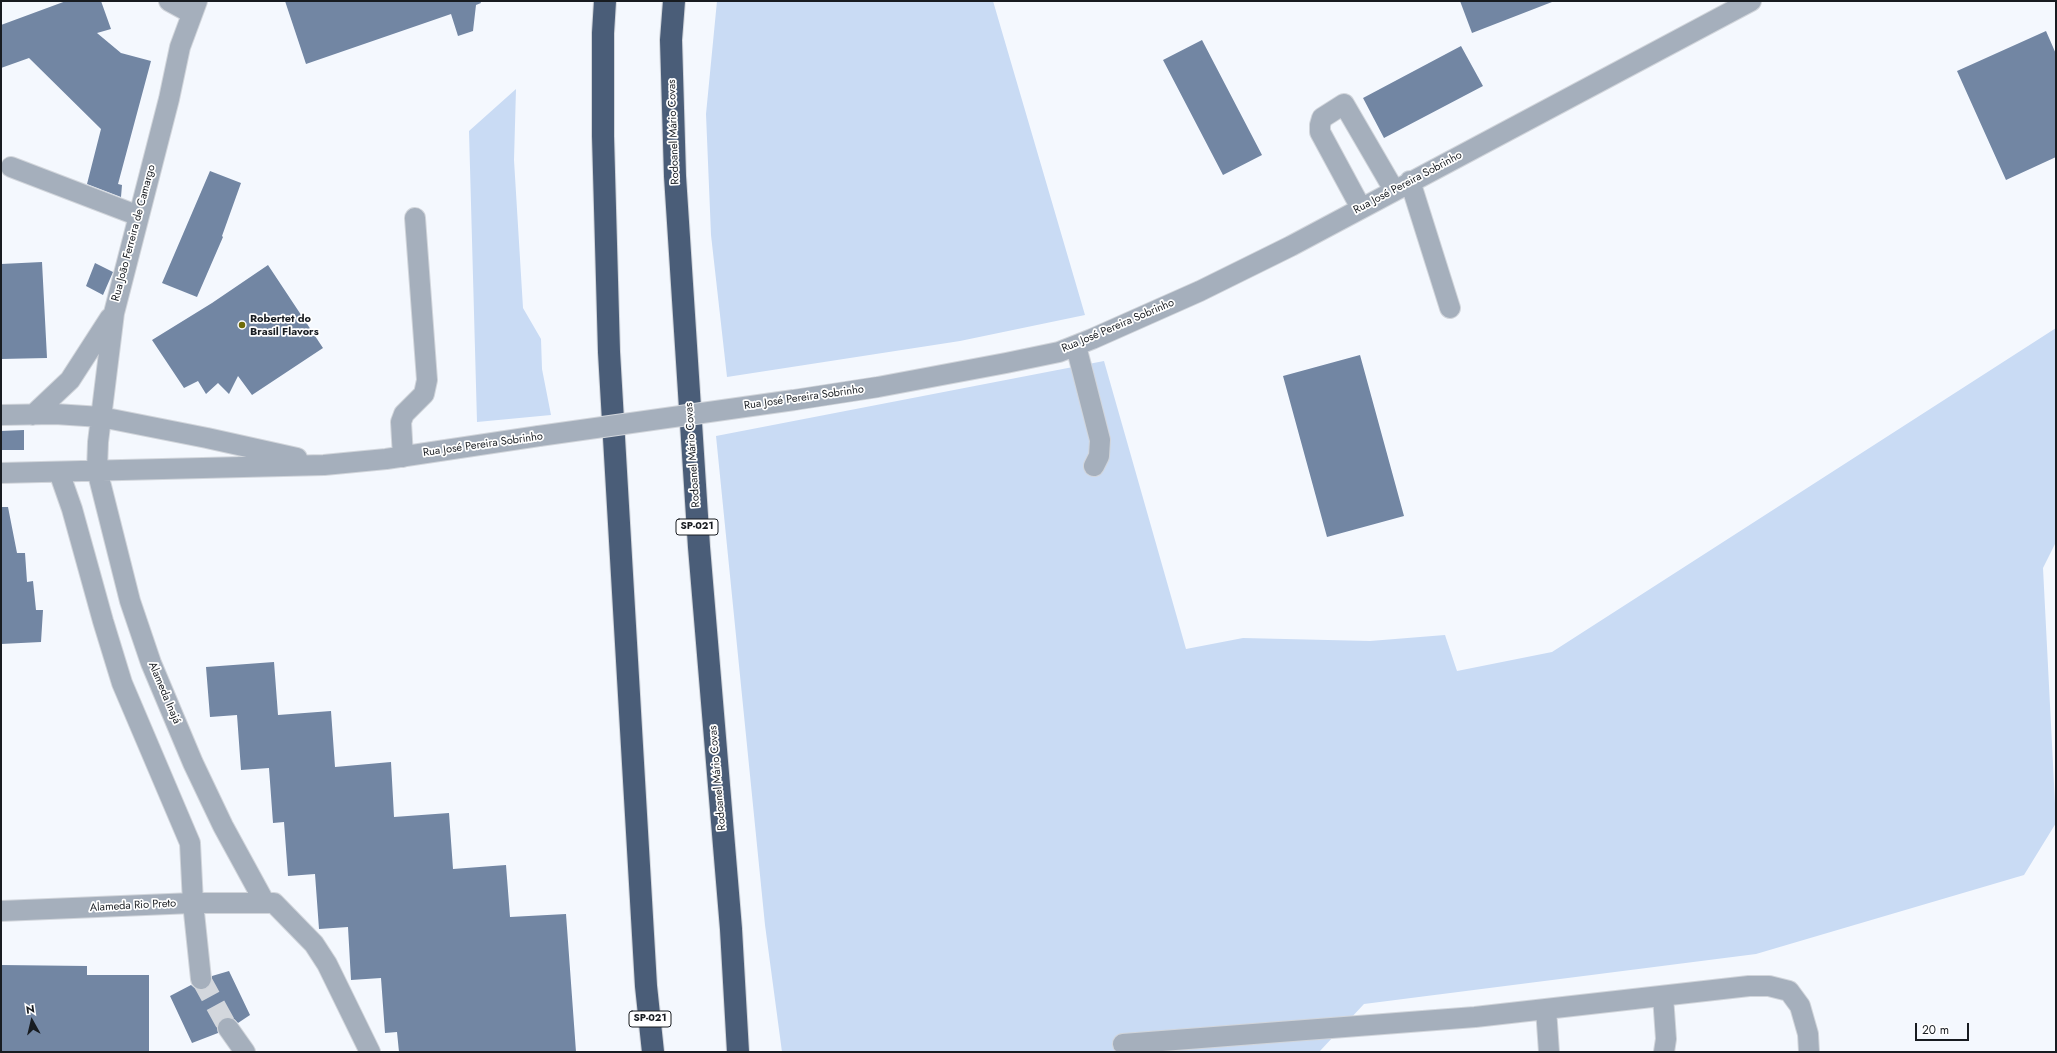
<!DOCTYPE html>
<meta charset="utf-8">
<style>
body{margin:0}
#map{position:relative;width:2057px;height:1053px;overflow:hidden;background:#f4f8fe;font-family:Jost,sans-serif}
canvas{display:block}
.frame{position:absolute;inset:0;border:2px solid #181c21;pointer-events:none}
.north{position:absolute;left:12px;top:1001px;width:40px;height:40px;-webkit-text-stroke:3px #fff;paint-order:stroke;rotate:352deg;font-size:11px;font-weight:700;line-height:16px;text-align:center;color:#181c21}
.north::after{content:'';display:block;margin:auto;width:14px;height:18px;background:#181c21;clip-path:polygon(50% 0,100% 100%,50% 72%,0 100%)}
.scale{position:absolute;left:1915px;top:1023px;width:54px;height:18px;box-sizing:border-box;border:2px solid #181c21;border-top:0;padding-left:5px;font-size:12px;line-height:14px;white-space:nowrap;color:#181c21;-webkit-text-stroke:3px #fff;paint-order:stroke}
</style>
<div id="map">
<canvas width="2057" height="1053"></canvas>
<div class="frame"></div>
<div class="north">N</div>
<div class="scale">20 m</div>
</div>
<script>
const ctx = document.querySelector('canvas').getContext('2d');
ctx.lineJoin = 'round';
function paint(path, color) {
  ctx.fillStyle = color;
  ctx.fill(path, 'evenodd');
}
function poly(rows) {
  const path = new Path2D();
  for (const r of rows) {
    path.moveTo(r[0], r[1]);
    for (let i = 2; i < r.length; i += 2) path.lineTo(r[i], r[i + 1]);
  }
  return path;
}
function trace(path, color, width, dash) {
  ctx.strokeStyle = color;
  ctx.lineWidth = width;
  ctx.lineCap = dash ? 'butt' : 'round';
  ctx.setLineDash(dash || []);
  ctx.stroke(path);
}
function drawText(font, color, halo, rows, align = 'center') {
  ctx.font = font + ' Jost,sans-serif';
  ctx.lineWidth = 3.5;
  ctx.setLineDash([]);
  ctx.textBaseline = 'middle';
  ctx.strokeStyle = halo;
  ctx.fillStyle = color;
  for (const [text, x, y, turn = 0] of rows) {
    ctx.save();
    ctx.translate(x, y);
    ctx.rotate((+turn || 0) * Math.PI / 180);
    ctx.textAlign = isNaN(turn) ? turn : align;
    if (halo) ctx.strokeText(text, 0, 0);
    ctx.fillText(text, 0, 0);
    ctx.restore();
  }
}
paint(poly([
 [717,1,993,1,1085,315,960,341,727,377,711,235,706,114],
 [516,89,514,160,523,308,541,339,542,369,551,415,477,422,469,131],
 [2056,328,2056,542,2043,568,2056,823,2024,875,1756,954,1364,1004,1319,1052,782,1052,765,925,716,436,1104,361,1186,649,1243,638,1370,641,1445,635,1457,671,1552,652]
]), '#c9dbf4');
paint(poly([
 [66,1,101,1,111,29,97,33,121,53,151,61,118,184,122,185,121,197,87,184,101,129,29,58,1,68,1,25],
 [285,1,480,1,481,3,476,5,473,31,458,36,451,14,306,64],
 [1460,1,1552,1,1552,2,1472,33],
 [2046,31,2056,54,2056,157,2006,180,1957,71],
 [1202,40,1262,155,1223,175,1163,60],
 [1461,46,1483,86,1384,138,1363,98],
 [210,171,241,183,222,236,223,237,197,297,162,283],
 [42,262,47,358,1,359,1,264],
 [95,263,113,272,103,295,86,286],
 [268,265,323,348,252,395,238,376,229,394,218,383,206,394,198,381,184,388,152,340,212,303],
 [1360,355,1404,516,1327,537,1283,376],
 [24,430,24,450,1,450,1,431],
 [1,507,8,507,17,553,25,553,27,582,33,581,36,610,43,610,41,642,1,644],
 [274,662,278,715,331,711,335,767,391,762,394,817,449,813,453,869,506,865,510,917,566,914,576,1052,399,1052,397,1032,385,1033,381,978,351,980,348,927,319,929,315,874,288,876,284,822,273,823,269,768,241,770,237,715,210,717,206,667],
 [1,965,87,966,87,975,149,975,149,1052,1,1052],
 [229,971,250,1015,238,1023,232,1017,222,1018,217,1024,218,1033,192,1043,170,996,191,985,197,990,207,988,212,983,212,976]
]), '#7286a3');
trace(poly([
 [201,979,228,1028]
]), '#d3d7dd', 20, [20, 10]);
const minor = poly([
 [169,1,191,13],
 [197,1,180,47,169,99,114,313,98,442,97,470,130,601,151,663,193,763,223,826,265,903],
 [11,167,139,216],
 [1410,181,1450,308],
 [1361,208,1320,132,1320,125,1322,118,1344,104,1394,190],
 [1076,346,1100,440,1099,456,1094,466],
 [794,400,878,387,1006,363,1059,352,1092,339,1200,291,1291,246,1751,1],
 [1,415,55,414,101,417,207,438,297,458],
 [33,415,70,380,110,318],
 [403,457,401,422,404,414,424,394,427,380,415,218],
 [59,472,72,509,103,621,122,683,190,843,193,903,201,979],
 [1,473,324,465,386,459,539,436],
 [1,911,193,903,274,903,314,944,327,964,370,1052],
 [1663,996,1666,1039,1664,1052],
 [1546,1009,1549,1052],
 [228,1028,245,1052],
 [1123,1044,1475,1017,1749,986,1769,986,1789,991,1800,1006,1808,1034,1809,1052]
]);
const highway = poly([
 [605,1,603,33,603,136,609,352,646,986,653,1052],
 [674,1,671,40,675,176,699,547,731,929,738,1052]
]);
trace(minor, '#d1d5db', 22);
trace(highway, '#d1d5db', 24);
trace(minor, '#a5afbc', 20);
trace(highway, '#4a5d78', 22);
const minorBridge = poly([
 [539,436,794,400]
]);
trace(minorBridge, '#d1d5db', 22, []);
trace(minorBridge, '#a5afbc', 20);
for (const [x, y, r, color] of [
 [242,325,4,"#706c09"]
]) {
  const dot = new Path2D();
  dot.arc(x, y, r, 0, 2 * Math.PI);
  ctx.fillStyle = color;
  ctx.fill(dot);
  trace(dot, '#fff', 1.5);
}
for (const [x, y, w] of [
 [697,527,42],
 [650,1019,42]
]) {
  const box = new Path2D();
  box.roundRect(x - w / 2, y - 8, w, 16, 3);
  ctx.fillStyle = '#fff';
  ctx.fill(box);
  trace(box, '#181c21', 1);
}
drawText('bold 10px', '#181c21', null, [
 ["SP-021",697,527],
 ["SP-021",650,1019]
]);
drawText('11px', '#181c21', '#fff', [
 ["Rodoanel Mário Covas",674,132,-92],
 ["Rua José Pereira Sobrinho",1408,183,-28],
 ["Rua João Ferreira de Camargo",134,233,-75],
 ["Rua José Pereira Sobrinho",1118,326,-23],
 ["Rua José Pereira Sobrinho",804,398,-8],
 ["Rua José Pereira Sobrinho",483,445,-8],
 ["Rodoanel Mário Covas",693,455,-94],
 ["Alameda Inajá",164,693,67],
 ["Rodoanel Mário Covas",718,778,-95],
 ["Alameda Rio Preto",133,906,-3]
]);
drawText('bold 11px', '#181c21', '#fff', [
 ["Robertet do",250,319],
 ["Brasil Flavors",250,332]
], 'left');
</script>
